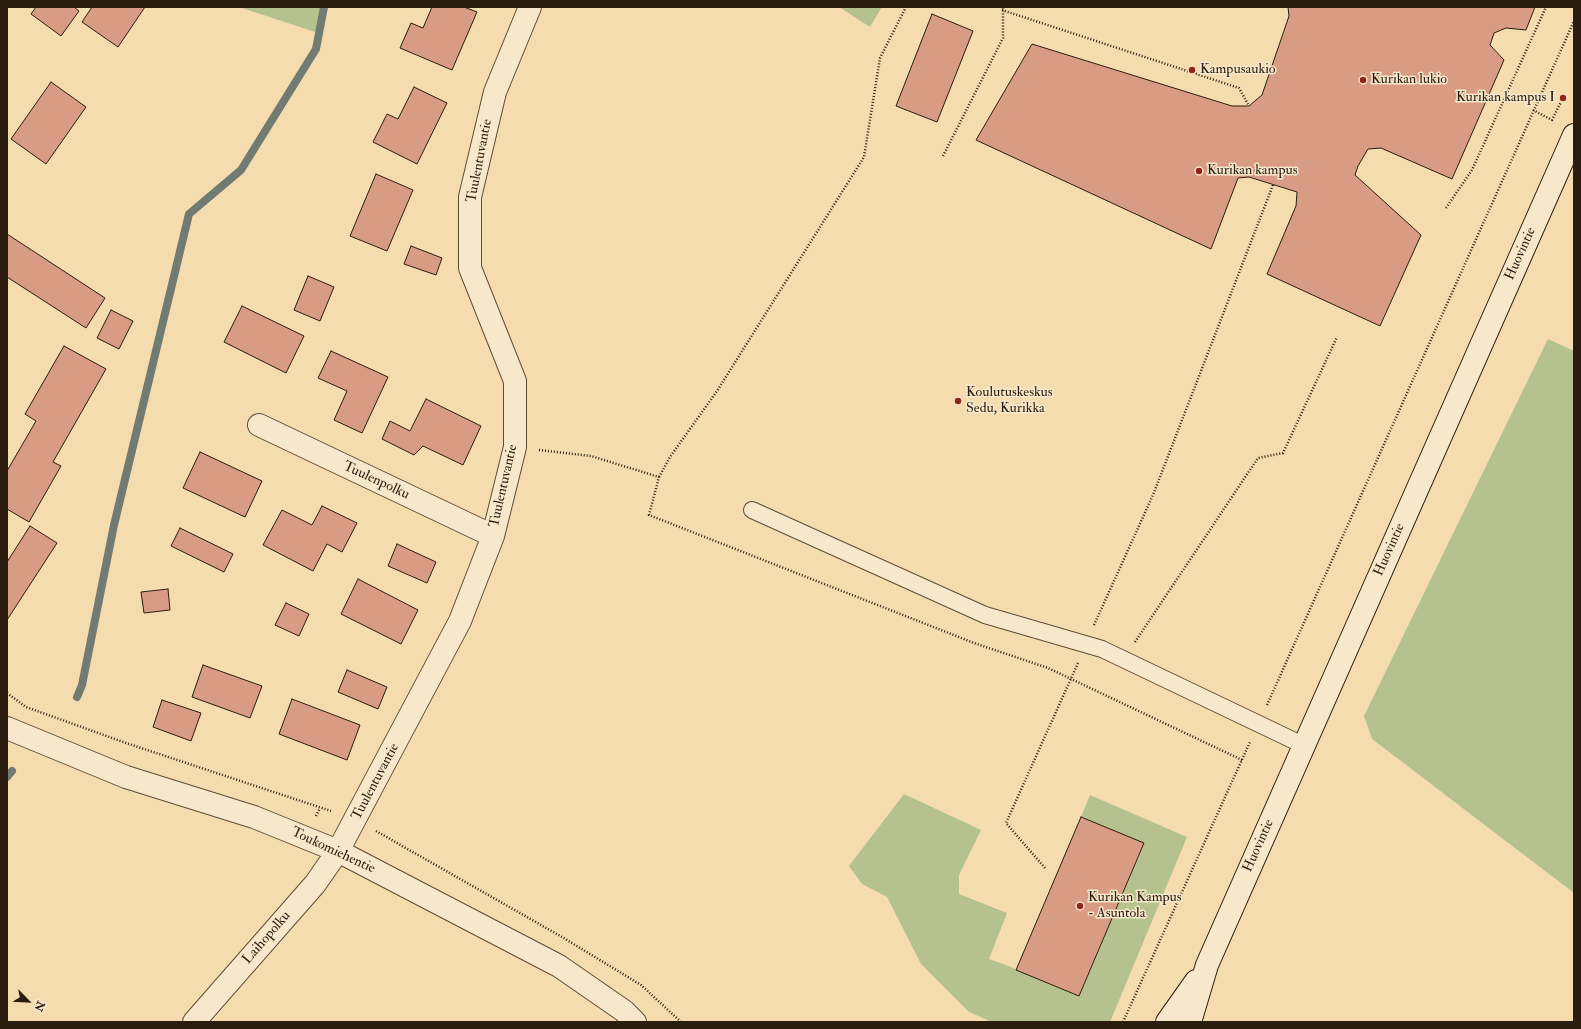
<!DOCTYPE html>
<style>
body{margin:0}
#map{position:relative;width:1581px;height:1029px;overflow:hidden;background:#f5dcaf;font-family:"IM FELL Double Pica",serif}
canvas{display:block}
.frame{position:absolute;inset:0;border:8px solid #2a1d0f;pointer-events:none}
.north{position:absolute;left:8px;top:981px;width:40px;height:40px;-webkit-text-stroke:3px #f8e8cb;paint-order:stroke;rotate:114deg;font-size:11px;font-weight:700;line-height:16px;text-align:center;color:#2a1d0f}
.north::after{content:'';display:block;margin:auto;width:14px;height:18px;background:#2a1d0f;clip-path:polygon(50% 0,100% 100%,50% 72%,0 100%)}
</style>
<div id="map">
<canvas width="1581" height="1029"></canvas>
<div class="frame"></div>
<div class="north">N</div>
</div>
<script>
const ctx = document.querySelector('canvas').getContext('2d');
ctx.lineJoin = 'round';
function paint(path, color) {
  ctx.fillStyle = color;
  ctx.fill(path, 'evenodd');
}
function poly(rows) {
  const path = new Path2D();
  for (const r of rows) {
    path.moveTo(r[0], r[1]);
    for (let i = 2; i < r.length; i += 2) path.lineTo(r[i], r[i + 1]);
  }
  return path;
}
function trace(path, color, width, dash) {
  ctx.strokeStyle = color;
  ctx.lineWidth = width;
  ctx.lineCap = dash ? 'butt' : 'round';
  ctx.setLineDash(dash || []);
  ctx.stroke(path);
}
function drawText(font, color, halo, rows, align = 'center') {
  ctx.font = font + ' "IM FELL Double Pica",serif';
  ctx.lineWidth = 3;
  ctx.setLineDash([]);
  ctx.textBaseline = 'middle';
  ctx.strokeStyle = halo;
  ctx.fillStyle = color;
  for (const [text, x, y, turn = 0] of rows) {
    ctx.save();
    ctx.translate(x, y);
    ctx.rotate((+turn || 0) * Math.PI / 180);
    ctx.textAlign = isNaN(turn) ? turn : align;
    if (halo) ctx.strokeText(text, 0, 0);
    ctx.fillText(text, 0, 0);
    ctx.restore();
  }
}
paint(poly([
 [239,7,326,7,315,32],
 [839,7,882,7,870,27],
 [1548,339,1574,351,1574,893,1372,739,1364,716],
 [904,794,981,830,959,875,959,894,1007,913,989,959,1006,965,1079,996,1144,844,1081,817,1090,795,1187,837,1110,1022,992,1022,969,1012,921,964,887,897,862,884,849,866]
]), '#b5c290');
trace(poly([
 [77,697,82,685,114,525,189,214,241,170,316,49,324,7],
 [7,777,12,771]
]), '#717b72', 8);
const building = poly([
 [36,7,74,7,79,11,61,36,31,14,36,7],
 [92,7,145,7,118,47,82,22,92,7],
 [432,7,464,7,477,12,452,70,400,48,411,23,423,28,432,7],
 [1288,7,1535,7,1526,30,1506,28,1494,33,1490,45,1504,60,1452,179,1381,148,1368,149,1358,166,1355,175,1421,235,1380,326,1267,274,1296,206,1297,192,1249,177,1238,178,1211,249,976,140,1032,44,1232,106,1249,106,1262,95,1289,16,1288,7],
 [932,14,973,31,937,122,896,106,932,14],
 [51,82,86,107,46,164,11,139,51,82],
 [414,87,447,103,417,164,373,142,387,114,398,119,414,87],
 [376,174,413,190,387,251,350,236,376,174],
 [7,234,105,298,86,328,7,277,7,234],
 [411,246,442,258,436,275,404,264,411,246],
 [308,276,334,287,320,321,294,310,308,276],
 [242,306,304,336,286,373,224,342,242,306],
 [111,310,133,321,119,349,97,338,111,310],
 [64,346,106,369,53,462,61,466,29,522,7,509,7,471,36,421,25,414,64,346],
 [331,351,388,377,362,433,334,420,347,391,318,378,331,351],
 [426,399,481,426,463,465,423,446,414,455,382,439,390,421,410,431,426,399],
 [200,452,262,481,245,517,183,488,200,452],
 [322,506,357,523,342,552,327,544,313,571,263,545,282,510,312,525,322,506],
 [30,526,57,543,7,620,7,562,30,526],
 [180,528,233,554,224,572,171,546,180,528],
 [397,544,436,562,427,583,388,566,397,544],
 [358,579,418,610,401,644,341,614,358,579],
 [168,589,170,610,144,613,141,592,168,589],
 [286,603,309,614,299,636,275,625,286,603],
 [203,665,262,686,250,718,192,697,203,665],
 [347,670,387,687,378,709,338,692,347,670],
 [292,699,360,725,347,760,279,734,292,699],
 [162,700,201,713,191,741,153,727,162,700],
 [1081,817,1144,843,1079,996,1016,970,1081,817]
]);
paint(building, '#d89b83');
trace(building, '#2a1d0f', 1);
const lane = poly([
 [752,510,985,615,1102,649,1303,745]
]);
const street = poly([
 [259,425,493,536],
 [7,728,126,777,254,817,338,851,559,966,624,1011,635,1022],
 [194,1022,315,884,338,851,460,621,493,536,515,447,515,381,470,268,470,197,495,92,530,7]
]);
const secondary = poly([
 [1167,1022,1196,981],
 [1190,1022,1207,965,1574,135]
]);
trace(lane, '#5d4d37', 18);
trace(street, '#5d4d37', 24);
trace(secondary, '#2a1d0f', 24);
trace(poly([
 [1002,10,1239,88,1249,106],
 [1533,110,1552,120,1563,98],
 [943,156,1003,38,1003,7],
 [1446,208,1472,170,1546,7],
 [539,450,591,456,659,477,649,515,974,643,1048,668,1242,760],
 [659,477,670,457,717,391,864,157,880,58,906,7],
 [1094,625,1153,495,1273,185],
 [1135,642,1258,458,1283,453,1337,337],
 [7,693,26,707,126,743,331,811],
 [1267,705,1574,21],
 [316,816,320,808],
 [376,831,562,937,641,985,681,1022],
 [1045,868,1006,823,1078,663],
 [1123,1022,1250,742]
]), '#2a1d0f', 2.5, [1, 2]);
trace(lane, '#f8e8cb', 16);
trace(street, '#f8e8cb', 22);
trace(secondary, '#f8e8cb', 22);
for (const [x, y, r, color] of [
 [1192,70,4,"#8f2418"],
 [1363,80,4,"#8f2418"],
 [1563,98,4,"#8f2418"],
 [1199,171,4,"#8f2418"],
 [958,401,4,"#8f2418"],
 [1080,906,4,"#8f2418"]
]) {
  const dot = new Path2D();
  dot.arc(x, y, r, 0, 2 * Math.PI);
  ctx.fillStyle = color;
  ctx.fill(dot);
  trace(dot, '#f8e8cb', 1.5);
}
drawText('14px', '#2a1d0f', '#f8e8cb', [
 ["Kampusaukio",1200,70],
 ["Kurikan lukio",1371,80],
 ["Kurikan kampus I",1555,98,"right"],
 ["Kurikan kampus",1207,171],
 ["Koulutuskeskus",966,393],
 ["Sedu, Kurikka",966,409],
 ["Kurikan Kampus",1088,898],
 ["- Asuntola",1088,914]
], 'left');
drawText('14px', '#2a1d0f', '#f8e8cb', [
 ["Tuulentuvantie",480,161,-79],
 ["Huovintie",1521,254,-66],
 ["Tuulenpolku",376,481,25],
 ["Tuulentuvantie",504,486,-77],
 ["Huovintie",1390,550,-66],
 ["Tuulentuvantie",376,782,-62],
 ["Huovintie",1259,846,-66],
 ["Toukomiehentie",333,851,25],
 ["Laihopolku",267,938,-49]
]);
</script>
